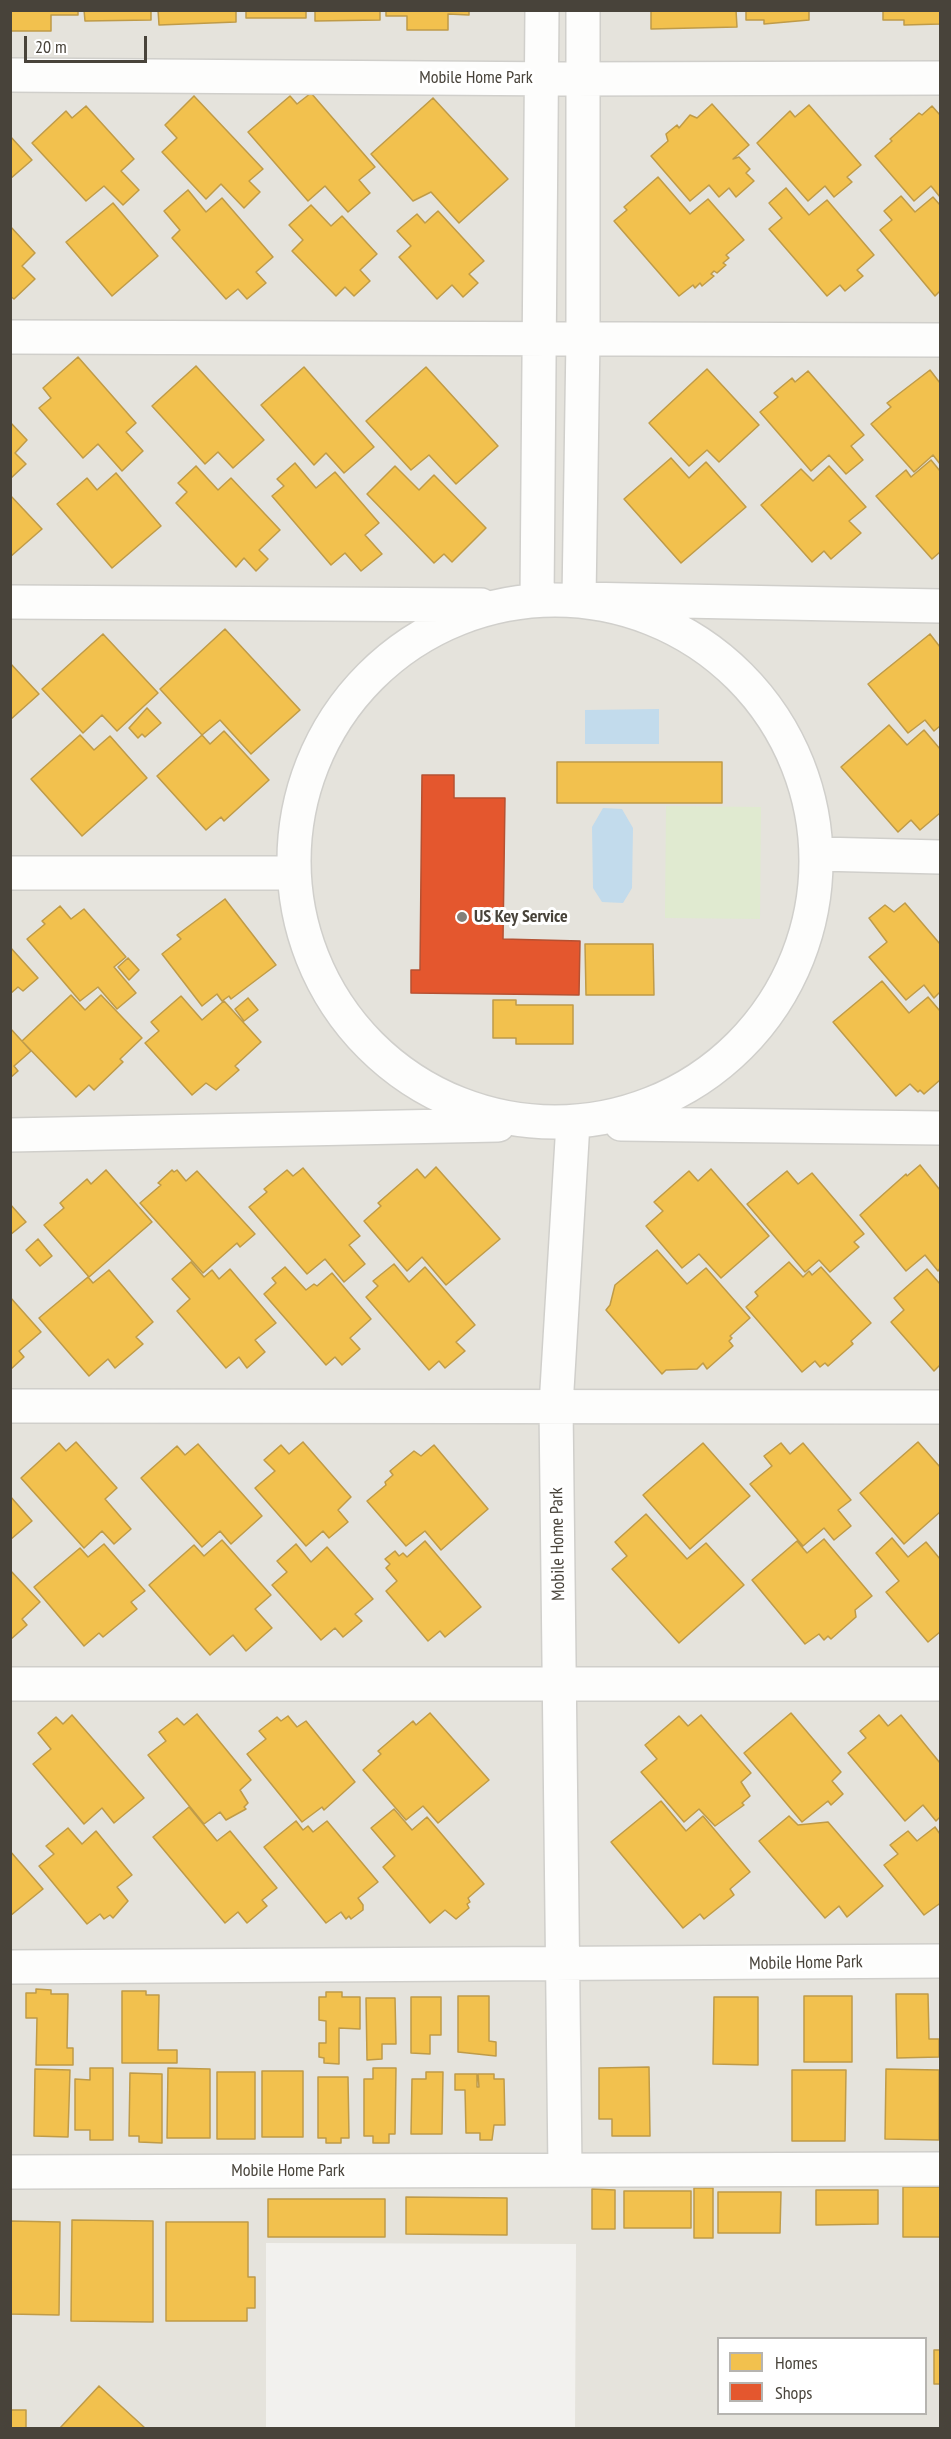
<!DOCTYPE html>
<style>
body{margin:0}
#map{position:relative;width:951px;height:2439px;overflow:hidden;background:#f2f1ee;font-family:"PT Sans Narrow",sans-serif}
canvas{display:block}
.frame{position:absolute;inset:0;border:12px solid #48433a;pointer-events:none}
.legend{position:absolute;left:717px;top:2337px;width:210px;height:78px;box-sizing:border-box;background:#fff;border:2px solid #b6b4b0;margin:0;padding:8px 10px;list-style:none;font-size:18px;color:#48433a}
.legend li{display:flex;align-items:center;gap:12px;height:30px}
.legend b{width:30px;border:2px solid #b6b4b0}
.scale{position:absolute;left:24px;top:36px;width:123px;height:27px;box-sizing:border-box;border:3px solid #48433a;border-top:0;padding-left:8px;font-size:18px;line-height:21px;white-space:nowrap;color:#48433a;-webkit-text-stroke:4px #fff;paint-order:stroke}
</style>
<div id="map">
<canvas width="951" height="2439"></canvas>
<div class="frame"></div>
<ul class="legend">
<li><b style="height:16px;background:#f2c14e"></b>Homes</li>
<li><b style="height:16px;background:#e4572e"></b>Shops</li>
</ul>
<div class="scale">20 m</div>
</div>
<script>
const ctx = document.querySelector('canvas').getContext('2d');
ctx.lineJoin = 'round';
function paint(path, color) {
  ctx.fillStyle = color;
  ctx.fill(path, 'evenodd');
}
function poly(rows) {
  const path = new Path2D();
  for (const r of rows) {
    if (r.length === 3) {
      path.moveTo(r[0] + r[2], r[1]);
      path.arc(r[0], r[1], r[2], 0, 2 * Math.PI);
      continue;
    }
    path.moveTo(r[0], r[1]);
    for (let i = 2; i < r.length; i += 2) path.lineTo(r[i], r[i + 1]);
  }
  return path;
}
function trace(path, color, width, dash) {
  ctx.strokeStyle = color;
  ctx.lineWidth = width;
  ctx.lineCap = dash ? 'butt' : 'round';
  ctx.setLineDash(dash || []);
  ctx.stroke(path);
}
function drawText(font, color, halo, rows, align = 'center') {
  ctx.font = font + ' "PT Sans Narrow",sans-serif';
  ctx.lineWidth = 6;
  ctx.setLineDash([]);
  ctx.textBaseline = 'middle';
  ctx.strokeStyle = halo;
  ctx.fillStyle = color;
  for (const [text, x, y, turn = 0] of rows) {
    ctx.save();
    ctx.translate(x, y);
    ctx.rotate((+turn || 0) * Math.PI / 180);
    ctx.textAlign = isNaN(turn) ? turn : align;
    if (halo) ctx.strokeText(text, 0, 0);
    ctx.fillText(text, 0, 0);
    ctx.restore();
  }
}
paint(poly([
 [11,11,940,11,940,2428,575,2428,576,2244,266,2243,266,2428,11,2428],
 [718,2338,926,2338,926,2414,718,2414]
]), '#e5e3dc');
paint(poly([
 [666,806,761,807,760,919,665,918]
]), '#e0ead0');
paint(poly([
 [659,709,659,744,585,744,585,710],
 [603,808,622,809,633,828,632,888,623,903,602,902,593,888,592,827]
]), '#c2dbec');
const homes = poly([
 [10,10,78,10,78,15,51,15,51,31,10,31,10,10],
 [84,10,151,10,151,20,85,21,84,10],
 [158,10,236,10,236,22,159,25,158,10],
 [246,10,306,10,306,18,246,18,246,10],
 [315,10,380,10,380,20,315,21,315,10],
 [386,10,469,10,469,15,448,14,448,30,407,30,407,16,386,16,386,10],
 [651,10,736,10,737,27,651,29,651,10],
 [746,10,809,10,809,20,764,24,764,20,746,20,746,10],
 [883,10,940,10,940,24,904,25,904,20,883,20,883,10],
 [311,93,375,167,359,180,370,193,348,212,325,186,308,201,248,132,290,96,297,104,311,93],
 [194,96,263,169,249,181,260,192,244,208,221,184,206,199,162,152,177,138,165,125,194,96],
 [433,98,508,179,459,223,431,192,413,201,371,154,433,98],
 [712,104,749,145,733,159,739,157,750,169,746,173,754,181,736,197,729,188,719,197,709,185,690,201,651,156,668,141,666,134,677,125,679,128,690,115,697,118,712,104],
 [809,105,861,165,847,177,852,182,834,197,825,186,808,201,757,143,790,111,795,117,809,105],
 [86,106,134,159,121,171,139,190,123,205,104,186,86,201,32,143,66,111,72,118,86,106],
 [932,106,940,115,940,197,931,186,914,201,875,156,892,141,890,139,919,113,922,115,932,106],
 [10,136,32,160,10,179,10,136],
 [658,177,690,214,708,199,744,240,726,255,729,258,723,263,726,265,717,273,714,271,711,274,714,276,702,286,700,283,695,288,693,285,679,296,614,221,627,210,624,207,658,177],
 [786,188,809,215,827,200,874,255,857,270,863,276,845,291,840,285,827,296,769,229,782,218,769,203,786,188],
 [188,190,206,212,222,198,273,257,256,272,266,283,247,299,238,289,226,299,172,238,180,230,164,211,188,190],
 [901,196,915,212,933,197,940,205,940,291,935,296,880,230,892,220,884,211,901,196],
 [113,203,158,256,112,296,66,242,113,203],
 [311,205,331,226,342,216,377,254,360,270,370,281,354,296,345,287,336,296,292,251,303,240,289,225,311,205],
 [438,211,484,261,469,274,478,283,463,297,452,285,437,299,399,257,411,246,397,231,417,214,425,223,438,211],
 [10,226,35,253,22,266,35,279,14,299,10,296,10,226],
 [78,357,136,423,126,432,143,451,122,471,98,444,83,458,39,408,51,398,43,388,78,357],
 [196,366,264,440,233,468,218,452,205,464,152,406,196,366],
 [304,367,374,447,344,473,326,453,314,465,261,405,304,367],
 [426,367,498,446,456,484,429,455,411,470,366,421,426,367],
 [707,369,759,425,719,462,707,450,689,466,649,423,707,369],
 [930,370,940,383,940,464,933,455,914,472,871,424,891,407,887,403,930,370],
 [808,371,864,435,851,446,863,460,846,474,829,455,811,471,760,412,778,397,774,393,792,378,795,382,808,371],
 [10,422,27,440,15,453,26,464,10,479,10,422],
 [671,458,689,478,706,462,746,507,681,563,624,499,671,458],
 [931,460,940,471,940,552,932,559,876,496,906,470,911,477,931,460],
 [295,463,316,488,335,472,379,523,365,535,382,554,361,571,345,553,331,565,272,496,284,486,277,479,295,463],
 [196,466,218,490,231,478,280,530,259,550,268,559,256,571,244,558,236,567,176,503,187,492,178,483,196,466],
 [395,466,419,490,434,475,486,528,452,562,444,554,434,563,367,494,395,466],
 [829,466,866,507,849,521,861,533,831,559,824,551,812,562,761,505,801,469,813,481,829,466],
 [116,473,161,526,112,568,57,504,87,478,97,490,116,473],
 [10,495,42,529,10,557,10,495],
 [225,629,300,710,251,754,220,720,202,735,160,689,225,629],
 [103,634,158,693,117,731,102,715,83,733,42,689,103,634],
 [930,634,940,647,940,726,934,731,925,720,908,733,868,684,930,634],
 [10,663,39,694,10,720,10,663],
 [147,708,161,723,145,737,142,734,138,738,129,728,147,708],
 [889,725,907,745,924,730,940,749,940,813,920,830,911,820,898,832,841,767,889,725],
 [224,731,269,780,224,821,221,817,206,830,157,776,202,735,210,744,224,731],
 [80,735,94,750,110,736,147,778,82,836,31,779,80,735],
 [557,762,722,762,722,803,557,803,557,762],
 [225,899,276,965,231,999,229,996,222,1001,217,994,202,1006,162,954,181,939,177,935,225,899],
 [905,903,940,944,940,992,934,998,924,985,906,1000,869,957,887,942,869,918,885,905,894,912,905,903],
 [60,906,71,919,84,909,126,957,114,967,136,993,117,1009,98,987,80,1001,27,939,45,924,42,921,60,906],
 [585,944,653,944,654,995,586,995,585,944],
 [10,947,38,978,23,991,18,987,10,994,10,947],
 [128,958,139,970,129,980,118,967,128,958],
 [882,981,909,1013,928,997,940,1011,940,1080,924,1094,920,1090,918,1092,910,1084,896,1096,833,1022,882,981],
 [71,995,85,1010,101,995,142,1038,120,1059,123,1062,94,1090,89,1085,76,1097,22,1041,71,995],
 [181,996,202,1020,224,1001,261,1042,235,1066,239,1070,216,1090,206,1083,192,1095,145,1043,159,1031,151,1022,181,996],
 [248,998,258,1010,244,1021,235,1009,248,998],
 [493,1000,516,1000,516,1005,573,1005,573,1044,516,1044,516,1038,493,1038,493,1000],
 [10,1028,31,1051,14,1066,18,1071,10,1078,10,1028],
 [920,1165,940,1190,940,1268,938,1271,925,1255,906,1271,860,1215,906,1174,907,1176,920,1165],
 [436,1167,500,1239,446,1285,422,1257,407,1271,364,1221,381,1206,378,1203,417,1169,425,1178,436,1167],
 [303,1168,360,1236,349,1245,365,1264,344,1282,325,1259,307,1274,249,1207,267,1192,264,1189,287,1170,293,1176,303,1168],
 [711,1169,769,1236,721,1278,699,1254,682,1268,646,1226,663,1211,654,1202,689,1171,698,1181,711,1169],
 [106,1170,152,1222,89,1277,44,1225,64,1208,60,1203,87,1179,91,1184,106,1170],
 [172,1170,174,1172,177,1170,186,1181,197,1171,255,1234,240,1247,237,1243,203,1273,140,1203,161,1185,158,1183,172,1170],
 [787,1171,798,1184,812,1173,864,1234,854,1242,859,1247,830,1272,819,1260,805,1272,747,1204,787,1171],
 [10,1204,26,1222,10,1235,10,1204],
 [38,1239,52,1256,40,1266,26,1250,38,1239],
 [657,1250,687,1284,706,1268,750,1318,730,1336,732,1338,729,1341,733,1346,707,1369,703,1363,697,1369,666,1370,662,1374,606,1310,610,1305,615,1285,657,1250],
 [191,1262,204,1277,212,1270,219,1279,230,1269,276,1323,255,1340,265,1352,247,1368,239,1357,226,1368,177,1311,190,1299,172,1279,191,1262],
 [789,1262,803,1277,809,1271,812,1275,821,1267,871,1323,851,1341,853,1344,828,1366,825,1363,820,1367,815,1361,802,1372,746,1307,758,1296,755,1292,789,1262],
 [394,1264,409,1282,425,1267,475,1325,456,1342,465,1351,445,1368,439,1361,429,1370,366,1297,378,1286,373,1281,394,1264],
 [285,1267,306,1290,314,1284,317,1286,332,1273,371,1319,350,1338,360,1349,342,1365,335,1357,326,1365,264,1294,276,1283,272,1278,285,1267],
 [927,1269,940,1284,940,1365,934,1371,891,1322,904,1310,894,1298,927,1269],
 [109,1270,153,1322,136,1337,143,1344,115,1368,108,1359,89,1376,39,1318,88,1277,93,1283,109,1270],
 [10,1297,41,1332,19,1351,24,1357,10,1370,10,1297],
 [76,1442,117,1488,105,1499,131,1529,114,1544,102,1531,84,1548,21,1478,59,1443,66,1451,76,1442],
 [303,1442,351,1497,338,1510,348,1522,329,1538,323,1531,306,1546,255,1488,275,1471,264,1460,281,1445,289,1454,303,1442],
 [918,1442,940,1467,940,1512,904,1544,860,1493,918,1442],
 [703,1443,750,1496,690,1549,643,1495,703,1443],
 [781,1443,790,1454,803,1443,851,1500,838,1510,851,1526,834,1540,824,1528,803,1546,750,1484,772,1466,764,1456,781,1443],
 [198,1444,262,1516,231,1544,220,1531,202,1547,141,1478,177,1446,185,1455,198,1444],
 [434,1445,488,1509,441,1550,425,1531,406,1546,367,1501,386,1485,385,1482,393,1475,390,1471,414,1451,421,1456,434,1445],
 [10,1496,32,1521,10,1540,10,1496],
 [646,1514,687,1559,706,1543,744,1585,679,1643,612,1569,627,1556,615,1542,646,1514],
 [892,1538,908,1557,926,1542,940,1559,940,1632,928,1642,886,1592,899,1581,876,1553,892,1538],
 [824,1539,872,1596,855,1610,856,1617,831,1639,828,1636,824,1640,819,1634,805,1644,752,1580,797,1541,807,1553,824,1539],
 [222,1540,271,1595,255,1609,272,1628,246,1651,233,1635,210,1655,149,1585,194,1545,204,1556,222,1540],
 [425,1541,481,1607,445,1637,440,1631,428,1641,386,1591,397,1581,386,1568,390,1564,385,1559,395,1551,399,1556,403,1553,407,1557,425,1541],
 [104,1544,145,1591,131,1602,137,1609,103,1637,99,1633,84,1646,34,1587,80,1548,88,1557,104,1544],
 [296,1544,311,1562,327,1547,373,1599,355,1614,362,1621,343,1637,335,1628,321,1640,272,1585,287,1572,277,1561,296,1544],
 [10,1570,40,1602,22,1619,27,1625,10,1640,10,1570],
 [430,1713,489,1780,438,1823,423,1806,406,1820,363,1770,381,1754,378,1751,413,1721,416,1725,430,1713],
 [791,1713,841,1772,832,1781,843,1794,831,1805,828,1801,802,1822,744,1753,791,1713],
 [197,1714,251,1780,240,1790,248,1803,244,1807,246,1809,226,1820,220,1812,204,1824,148,1755,166,1741,159,1732,177,1718,184,1725,197,1714],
 [72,1715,144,1798,114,1823,102,1808,84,1824,33,1764,51,1749,38,1733,56,1717,63,1724,72,1715],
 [701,1715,751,1773,741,1782,750,1796,742,1803,744,1805,715,1826,699,1809,684,1822,641,1772,657,1759,645,1745,679,1716,688,1726,701,1715],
 [879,1715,888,1726,901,1715,940,1763,940,1817,936,1821,923,1805,905,1821,848,1753,866,1738,860,1731,879,1715],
 [288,1716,297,1727,306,1721,355,1782,324,1810,322,1807,302,1822,247,1754,266,1739,259,1731,277,1717,281,1721,288,1716],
 [661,1801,686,1831,703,1816,750,1872,730,1889,734,1895,704,1919,700,1914,683,1928,611,1842,661,1801],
 [189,1807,217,1841,230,1831,277,1888,262,1900,267,1906,247,1923,238,1912,225,1923,153,1837,189,1807],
 [394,1809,412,1830,427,1817,484,1884,468,1898,470,1902,467,1904,469,1908,456,1919,445,1910,430,1923,383,1867,395,1856,371,1828,394,1809],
 [789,1816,798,1825,828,1822,883,1886,847,1917,839,1906,825,1918,759,1841,789,1816],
 [296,1821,303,1830,308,1826,313,1832,327,1821,378,1882,358,1898,363,1905,363,1910,351,1919,349,1916,346,1919,341,1912,326,1923,264,1847,296,1821],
 [935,1827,940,1834,940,1906,939,1904,924,1915,884,1865,898,1854,890,1845,908,1831,917,1841,935,1827],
 [68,1828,82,1844,96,1831,132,1875,117,1887,128,1901,113,1918,110,1915,104,1919,100,1914,87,1924,39,1866,54,1854,46,1846,68,1828],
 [10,1851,43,1889,10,1916,10,1851],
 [36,1989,51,1990,51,1994,68,1994,67,2048,73,2048,73,2065,36,2065,37,2018,26,2018,26,1993,36,1993,36,1989],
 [122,1991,146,1991,146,1995,159,1995,158,2050,177,2050,177,2063,122,2063,122,1991],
 [326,1992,342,1992,342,1997,360,1997,360,2029,339,2028,339,2064,324,2063,324,2058,319,2057,319,2043,326,2043,326,2021,319,2020,319,1997,326,1997,326,1992],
 [896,1994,928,1994,929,2039,939,2039,939,2057,897,2058,896,1994],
 [458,1996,489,1996,489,2041,496,2042,496,2056,458,2052,458,1996],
 [804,1996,852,1996,852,2062,804,2062,804,1996],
 [411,1997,441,1997,441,2035,430,2035,430,2054,411,2053,411,1997],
 [714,1997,758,1997,758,2065,713,2064,714,1997],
 [366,1998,395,1998,396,2044,382,2044,382,2059,367,2060,366,1998],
 [649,2067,650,2136,612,2136,612,2119,599,2119,599,2068,649,2067],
 [90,2068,113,2068,113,2140,90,2140,90,2130,75,2130,75,2079,90,2080,90,2068],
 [168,2068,210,2069,210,2138,167,2138,168,2068],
 [373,2068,396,2068,395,2134,389,2134,389,2143,373,2143,373,2136,364,2136,364,2079,373,2079,373,2068],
 [35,2069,70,2070,68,2137,34,2136,35,2069],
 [886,2069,939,2070,939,2140,885,2139,886,2069],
 [792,2070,846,2070,845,2141,792,2141,792,2070],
 [262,2071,303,2071,303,2137,262,2137,262,2071],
 [217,2072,255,2072,255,2139,217,2139,217,2072],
 [426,2072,443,2072,442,2134,411,2134,412,2079,426,2079,426,2072],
 [130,2073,162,2074,162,2143,139,2142,139,2136,129,2136,130,2073],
 [455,2074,477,2074,477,2087,479,2087,478,2074,494,2074,494,2079,504,2079,505,2125,494,2125,492,2140,480,2140,480,2133,466,2133,465,2090,455,2090,455,2074],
 [318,2077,348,2077,349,2138,341,2138,341,2143,326,2143,326,2138,318,2138,318,2077],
 [903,2187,940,2187,940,2237,903,2237,903,2187],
 [694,2188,713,2188,713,2238,694,2238,694,2188],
 [592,2189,615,2190,615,2229,592,2229,592,2189],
 [816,2190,878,2190,878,2224,816,2225,816,2190],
 [624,2191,691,2191,691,2228,624,2228,624,2191],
 [718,2192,781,2192,780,2233,718,2233,718,2192],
 [406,2197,507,2198,507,2235,406,2234,406,2197],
 [268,2199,385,2199,385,2237,268,2237,268,2199],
 [72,2220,153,2221,153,2322,71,2321,72,2220],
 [10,2221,60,2222,59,2315,10,2314,10,2221],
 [166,2222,248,2222,248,2277,255,2277,255,2308,247,2308,247,2321,166,2321,166,2222],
 [934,2350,940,2350,940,2384,934,2384,934,2350],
 [99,2386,145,2428,60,2428,99,2386],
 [10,2410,26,2410,26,2428,10,2428,10,2410]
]);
paint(homes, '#f2c14e');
trace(homes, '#bf9b48', 1.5);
const shops = poly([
 [422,775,454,775,454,798,505,798,503,939,580,941,579,995,411,993,411,970,420,970,422,775]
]);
paint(shops, '#e4572e');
trace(shops, '#b55132', 1.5);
const minor = poly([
 [583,10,583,339,579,599,940,606],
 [10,75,568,79,940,78],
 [10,337,940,340],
 [537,599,542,10],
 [555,861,261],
 [10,602,481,605],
 [819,854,940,857],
 [10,873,291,873],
 [621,1124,940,1128],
 [10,1135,498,1125],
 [10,1406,940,1407],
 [10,1684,940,1684],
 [10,1967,940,1961],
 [565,2170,556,1406,573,1123],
 [10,2172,940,2169]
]);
trace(minor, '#d0cfcb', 36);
trace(minor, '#fdfdfc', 33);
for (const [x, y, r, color] of [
 [462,917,6,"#848079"]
]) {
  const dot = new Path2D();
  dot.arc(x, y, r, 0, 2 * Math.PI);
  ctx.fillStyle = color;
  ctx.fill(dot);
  trace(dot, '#fff', 2);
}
drawText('18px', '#48433a', '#fff', [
 ["Mobile Home Park",476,78],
 ["Mobile Home Park",558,1544,-91],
 ["Mobile Home Park",806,1963,-1],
 ["Mobile Home Park",288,2171]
]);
drawText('bold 18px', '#48433a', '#fff', [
 ["US Key Service",474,917]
], 'left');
</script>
